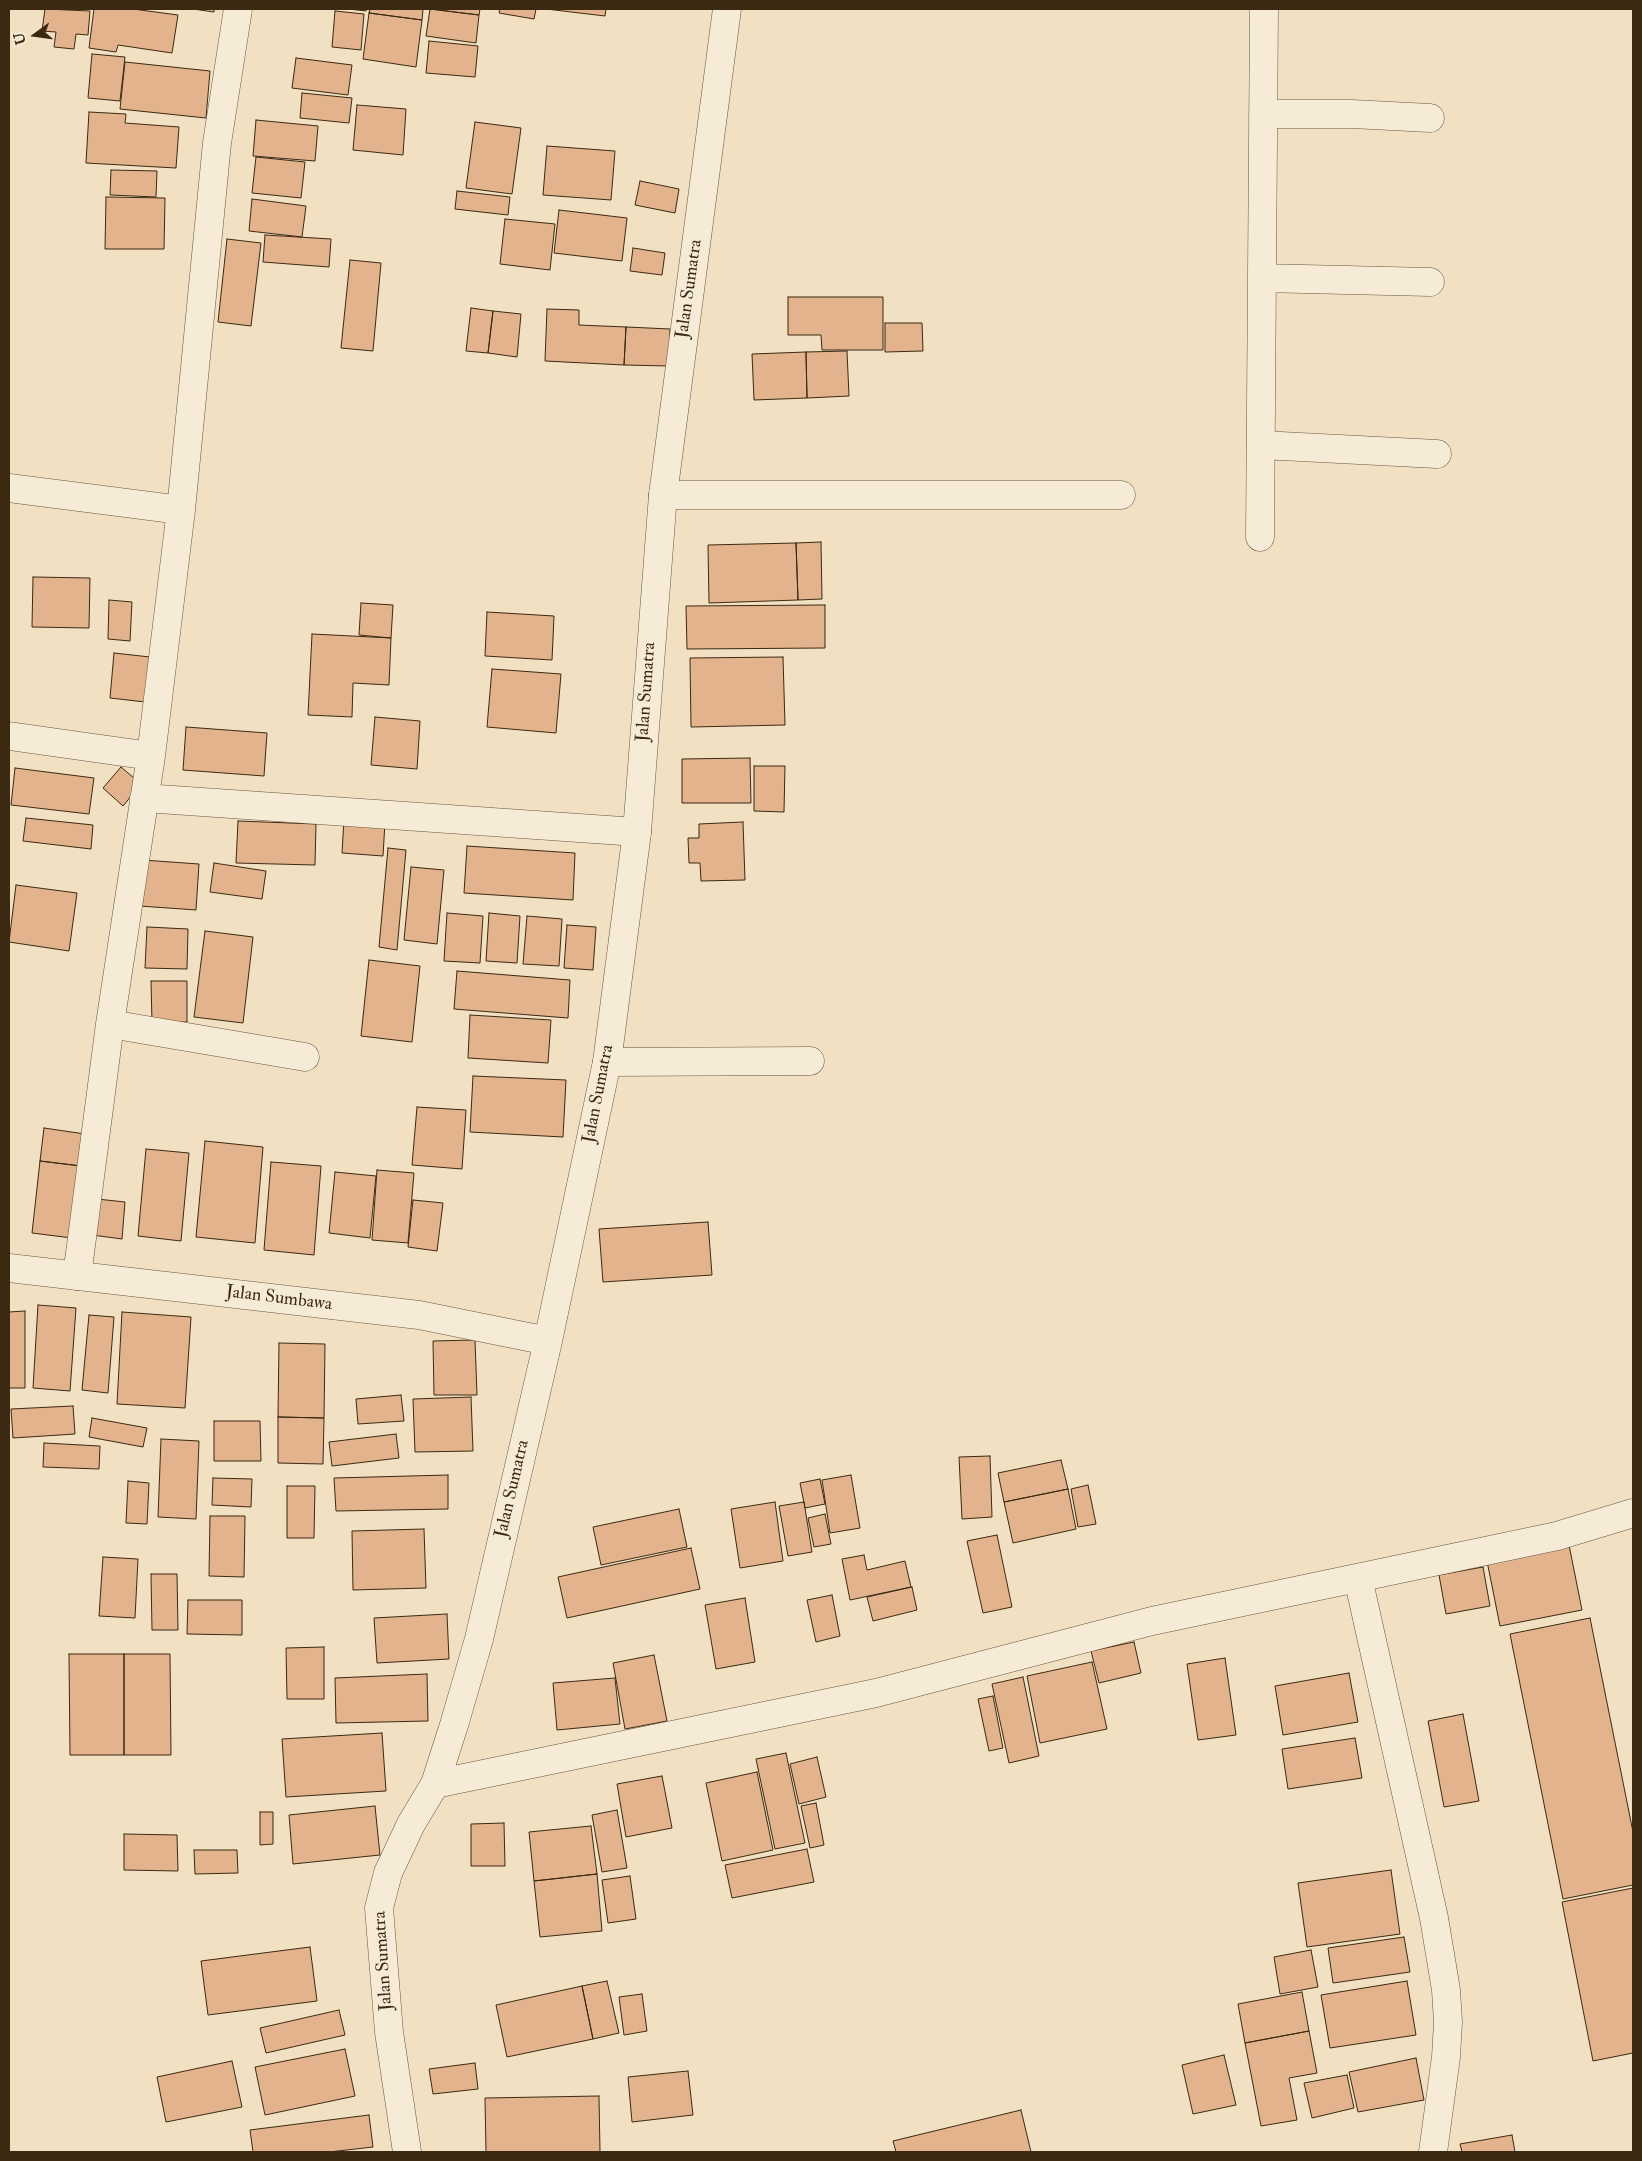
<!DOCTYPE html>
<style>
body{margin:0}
#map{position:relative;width:1642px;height:2161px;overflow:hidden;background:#f1e0c2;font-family:"IM FELL Double Pica",serif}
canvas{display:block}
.frame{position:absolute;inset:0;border:10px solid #3b2911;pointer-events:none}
.north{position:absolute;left:10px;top:10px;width:50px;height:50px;-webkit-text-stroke:4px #f6ebd7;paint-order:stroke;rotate:256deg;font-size:14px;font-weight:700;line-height:20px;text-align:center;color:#3b2911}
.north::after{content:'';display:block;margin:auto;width:18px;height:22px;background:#3b2911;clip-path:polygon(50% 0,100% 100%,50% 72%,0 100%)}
</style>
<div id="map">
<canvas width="1642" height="2161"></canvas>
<div class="frame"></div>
<div class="north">U</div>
</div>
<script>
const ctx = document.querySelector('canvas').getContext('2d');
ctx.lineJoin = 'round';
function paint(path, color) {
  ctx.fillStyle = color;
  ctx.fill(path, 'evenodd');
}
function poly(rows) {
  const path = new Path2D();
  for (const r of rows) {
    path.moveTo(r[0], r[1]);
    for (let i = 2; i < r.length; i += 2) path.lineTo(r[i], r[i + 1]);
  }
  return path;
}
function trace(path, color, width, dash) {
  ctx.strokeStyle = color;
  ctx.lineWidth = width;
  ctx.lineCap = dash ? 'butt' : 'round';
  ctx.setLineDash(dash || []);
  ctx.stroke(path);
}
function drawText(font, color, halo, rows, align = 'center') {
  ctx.font = font + ' "IM FELL Double Pica",serif';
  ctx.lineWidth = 5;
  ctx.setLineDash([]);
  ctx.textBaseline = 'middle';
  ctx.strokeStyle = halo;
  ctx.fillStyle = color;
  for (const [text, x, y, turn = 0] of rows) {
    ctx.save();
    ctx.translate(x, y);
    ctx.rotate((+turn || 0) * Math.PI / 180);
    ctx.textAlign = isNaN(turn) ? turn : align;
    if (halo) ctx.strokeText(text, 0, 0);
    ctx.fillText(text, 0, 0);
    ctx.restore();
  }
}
const building = poly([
 [45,9,90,11,88,35,76,34,74,49,54,47,56,32,42,31,45,9],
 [94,9,133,9,178,15,172,53,118,45,116,52,89,48,94,9],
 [193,9,214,9,214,12,193,9],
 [348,9,367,9,366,11,348,9],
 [370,9,423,9,422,20,369,13,370,9],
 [430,9,480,9,479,15,430,9],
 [430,9,479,15,476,43,426,36,430,9],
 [500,9,536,9,534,19,499,13,500,9],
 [546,9,606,9,605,16,546,9],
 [335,11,364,14,361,50,332,47,335,11],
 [369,13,422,20,416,67,363,59,369,13],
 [429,41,478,46,475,77,426,73,429,41],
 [92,54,125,57,120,101,88,98,92,54],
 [296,58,352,65,348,95,292,88,296,58],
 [125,62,210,71,206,118,120,109,125,62],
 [302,93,352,98,349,123,300,118,302,93],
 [357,105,406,109,403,155,353,150,357,105],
 [89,112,126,114,125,123,179,127,176,168,86,163,89,112],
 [256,120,318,126,315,161,253,156,256,120],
 [475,122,521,128,512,194,466,188,475,122],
 [547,146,615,151,611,200,543,195,547,146],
 [256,157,305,162,301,198,252,193,256,157],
 [111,170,157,171,156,197,110,195,111,170],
 [640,181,679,189,675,213,635,205,640,181],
 [457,191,510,197,508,215,455,209,457,191],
 [106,197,165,198,164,249,105,249,106,197],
 [252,199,306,206,302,237,249,231,252,199],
 [559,210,627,218,622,261,554,253,559,210],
 [505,219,555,224,550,270,500,264,505,219],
 [265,235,331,239,329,267,263,262,265,235],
 [227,239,261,243,251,326,218,322,227,239],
 [633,248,665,253,662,275,630,271,633,248],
 [350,260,381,263,373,351,341,348,350,260],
 [788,297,883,297,883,350,822,350,821,335,788,335,788,297],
 [471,308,493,311,488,353,466,351,471,308],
 [547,309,579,310,579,325,626,327,624,365,545,361,547,309],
 [493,311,521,314,517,357,488,353,493,311],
 [885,323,922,323,923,351,885,352,885,323],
 [626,327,670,329,669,366,624,365,626,327],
 [847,351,849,396,807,398,806,352,847,351],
 [806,352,807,398,754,400,752,354,806,352],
 [821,542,822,599,798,600,796,543,821,542],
 [796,543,798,600,709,603,708,545,796,543],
 [33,577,90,578,89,628,32,627,33,577],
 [109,600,132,602,130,641,108,639,109,600],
 [361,603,393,605,391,638,359,635,361,603],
 [825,605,825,648,687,649,686,606,825,605],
 [487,612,554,616,552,660,485,656,487,612],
 [312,634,391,638,389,685,353,683,352,717,308,715,312,634],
 [114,653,150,657,145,702,110,698,114,653],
 [783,657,785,725,691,727,690,658,783,657],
 [492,669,561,674,556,733,487,727,492,669],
 [375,717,420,721,417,769,371,765,375,717],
 [186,727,267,733,264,776,183,770,186,727],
 [750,758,751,803,682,803,682,759,750,758],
 [754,766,785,766,784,812,754,811,754,766],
 [121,767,141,784,123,806,103,788,121,767],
 [15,768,94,778,89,814,11,805,15,768],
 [26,818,93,825,91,849,23,841,26,818],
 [344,819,385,822,383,856,342,853,344,819],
 [238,821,316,824,315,865,236,863,238,821],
 [743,822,745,880,701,881,700,863,689,863,688,838,699,838,699,824,743,822],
 [467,846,575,853,573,900,464,893,467,846],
 [388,848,406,850,397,950,379,947,388,848],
 [143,860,199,864,196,910,140,906,143,860],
 [214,863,266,871,262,899,210,892,214,863],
 [411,867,444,870,437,944,404,940,411,867],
 [16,885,77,893,69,951,9,942,16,885],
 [447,913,483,916,480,963,444,961,447,913],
 [489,913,520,916,517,963,486,961,489,913],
 [527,916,562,919,559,966,523,964,527,916],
 [567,925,596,927,593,970,564,968,567,925],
 [147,927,188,929,187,969,145,968,147,927],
 [205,931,253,937,243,1023,194,1017,205,931],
 [369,960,420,966,412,1042,361,1036,369,960],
 [457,971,570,980,568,1018,454,1009,457,971],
 [151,981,187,981,187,1022,152,1023,151,981],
 [470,1015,551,1020,548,1063,468,1058,470,1015],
 [473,1076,566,1080,563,1137,470,1132,473,1076],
 [417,1107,466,1110,462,1169,412,1165,417,1107],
 [44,1128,85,1134,81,1166,40,1161,44,1128],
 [205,1141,263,1147,255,1243,196,1237,205,1141],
 [146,1149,189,1153,181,1241,138,1236,146,1149],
 [40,1161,81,1166,72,1238,32,1233,40,1161],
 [271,1162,321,1166,314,1255,264,1250,271,1162],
 [377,1170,414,1173,408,1243,372,1240,377,1170],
 [335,1172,376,1176,370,1238,329,1233,335,1172],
 [97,1199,125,1202,122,1239,92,1235,97,1199],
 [413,1200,443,1203,437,1251,408,1247,413,1200],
 [708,1222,712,1275,603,1282,599,1229,708,1222],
 [38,1305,76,1308,70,1391,33,1388,38,1305],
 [25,1311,25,1388,9,1388,9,1312,25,1311],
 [122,1312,191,1317,185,1408,117,1404,122,1312],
 [89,1315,114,1317,108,1393,82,1390,89,1315],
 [475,1340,477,1395,434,1395,433,1341,475,1340],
 [279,1343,325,1344,324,1418,278,1417,279,1343],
 [401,1395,404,1421,358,1424,356,1399,401,1395],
 [471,1397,473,1451,415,1452,413,1399,471,1397],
 [73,1406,75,1434,13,1438,11,1409,73,1406],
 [278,1417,324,1418,323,1464,278,1463,278,1417],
 [92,1418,147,1428,143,1447,89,1437,92,1418],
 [214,1421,260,1421,261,1461,214,1461,214,1421],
 [396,1434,399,1458,332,1466,329,1442,396,1434],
 [161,1439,199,1441,196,1519,158,1517,161,1439],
 [44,1443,100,1446,99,1469,43,1467,44,1443],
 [990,1456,992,1517,962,1519,959,1457,990,1456],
 [1061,1460,1068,1489,1004,1502,998,1473,1061,1460],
 [448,1475,448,1509,336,1511,334,1478,448,1475],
 [851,1475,860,1528,830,1533,822,1480,851,1475],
 [213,1478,252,1479,251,1507,212,1505,213,1478],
 [820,1479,825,1504,805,1508,800,1483,820,1479],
 [128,1481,149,1483,147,1524,126,1523,128,1481],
 [1088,1485,1096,1524,1078,1527,1071,1489,1088,1485],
 [287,1486,315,1486,314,1538,287,1538,287,1486],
 [1068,1489,1076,1529,1013,1543,1004,1502,1068,1489],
 [775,1502,783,1561,740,1568,731,1509,775,1502],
 [804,1502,812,1552,788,1556,779,1506,804,1502],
 [679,1509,687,1547,601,1565,593,1527,679,1509],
 [825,1514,831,1544,814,1547,808,1518,825,1514],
 [210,1516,245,1516,244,1577,209,1576,210,1516],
 [424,1529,426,1588,353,1590,352,1531,424,1529],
 [997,1535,1012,1607,983,1613,967,1541,997,1535],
 [1569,1545,1582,1610,1500,1626,1487,1561,1569,1545],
 [691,1548,700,1589,567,1618,558,1577,691,1548],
 [864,1555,867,1570,905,1561,911,1587,850,1600,842,1559,864,1555],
 [103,1557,138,1559,135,1618,99,1616,103,1557],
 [1483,1567,1490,1606,1446,1614,1439,1575,1483,1567],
 [151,1574,177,1574,178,1630,152,1630,151,1574],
 [912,1587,917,1610,873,1621,867,1597,912,1587],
 [832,1595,840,1636,816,1642,807,1600,832,1595],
 [745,1598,755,1662,716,1669,705,1605,745,1598],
 [188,1600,242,1600,242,1635,187,1634,188,1600],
 [447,1614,449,1659,377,1663,374,1618,447,1614],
 [1590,1618,1633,1832,1633,1885,1563,1899,1510,1634,1590,1618],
 [1134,1642,1141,1673,1099,1683,1091,1651,1134,1642],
 [324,1647,324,1699,287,1699,286,1648,324,1647],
 [69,1654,124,1654,124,1755,70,1755,69,1654],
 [124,1654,170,1654,171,1755,124,1755,124,1654],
 [654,1655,667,1721,625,1729,613,1663,654,1655],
 [1225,1658,1236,1735,1198,1740,1187,1664,1225,1658],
 [1092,1662,1107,1729,1040,1743,1027,1676,1092,1662],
 [1349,1673,1358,1722,1283,1735,1275,1686,1349,1673],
 [427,1674,428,1721,336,1723,335,1678,427,1674],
 [1023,1677,1039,1756,1009,1763,992,1684,1023,1677],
 [615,1678,620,1724,557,1730,553,1683,615,1678],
 [993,1696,1003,1748,989,1751,978,1699,993,1696],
 [1463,1714,1479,1801,1444,1807,1428,1721,1463,1714],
 [382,1733,386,1791,286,1797,282,1739,382,1733],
 [1355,1738,1362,1778,1288,1789,1282,1749,1355,1738],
 [786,1753,805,1843,775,1849,756,1759,786,1753],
 [817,1757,826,1797,799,1804,790,1764,817,1757],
 [757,1772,773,1850,722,1861,706,1783,757,1772],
 [662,1776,672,1828,626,1837,617,1784,662,1776],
 [816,1803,824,1845,810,1848,801,1806,816,1803],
 [375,1806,380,1855,293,1864,289,1815,375,1806],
 [617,1810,627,1868,602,1872,592,1815,617,1810],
 [260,1812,273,1812,273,1844,260,1845,260,1812],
 [504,1823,505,1866,471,1866,471,1824,504,1823],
 [591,1826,597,1874,534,1881,529,1832,591,1826],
 [124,1834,177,1835,178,1871,124,1870,124,1834],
 [807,1849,814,1882,732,1898,725,1865,807,1849],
 [194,1850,237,1850,238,1873,195,1874,194,1850],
 [1391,1870,1400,1934,1307,1947,1298,1883,1391,1870],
 [597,1874,602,1931,540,1937,534,1881,597,1874],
 [630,1876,636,1919,608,1923,602,1880,630,1876],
 [1633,1888,1633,2053,1593,2061,1562,1902,1633,1888],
 [1404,1937,1410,1972,1333,1983,1328,1948,1404,1937],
 [310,1947,317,2001,208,2015,201,1961,310,1947],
 [1311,1950,1318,1987,1280,1994,1274,1957,1311,1950],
 [607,1981,619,2033,593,2039,582,1986,607,1981],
 [1407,1981,1416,2035,1330,2048,1321,1995,1407,1981],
 [582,1986,593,2039,507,2057,496,2005,582,1986],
 [1302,1992,1309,2031,1245,2043,1238,2004,1302,1992],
 [642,1994,647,2031,624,2035,619,1997,642,1994],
 [339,2010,345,2035,266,2053,260,2028,339,2010],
 [1309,2031,1317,2073,1289,2078,1297,2120,1261,2126,1245,2043,1309,2031],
 [345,2049,355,2096,265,2115,255,2067,345,2049],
 [1224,2055,1236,2105,1193,2114,1182,2065,1224,2055],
 [1416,2058,1424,2100,1358,2112,1349,2072,1416,2058],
 [232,2061,242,2107,166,2122,157,2077,232,2061],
 [475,2063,478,2089,433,2094,429,2069,475,2063],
 [688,2071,693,2115,632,2122,628,2077,688,2071],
 [1347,2075,1354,2108,1312,2118,1304,2083,1347,2075],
 [599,2096,600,2152,486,2152,485,2098,599,2096],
 [1021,2110,1031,2152,896,2152,893,2141,1021,2110],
 [369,2115,373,2147,329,2152,253,2152,250,2130,369,2115],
 [1512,2135,1515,2152,1462,2152,1460,2144,1512,2135]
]);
paint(building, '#e2b38d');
trace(building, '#3b2911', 1);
const minor = poly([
 [1263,114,1352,114,1430,118],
 [1262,278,1430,282],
 [1261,445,1437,454],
 [9,488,181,510],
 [663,495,1121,495],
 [1260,537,1264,9],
 [9,736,151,756],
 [144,798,637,832],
 [110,1024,305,1057],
 [607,1062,810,1061],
 [77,1276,110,1024,151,756,181,510,217,143,238,9],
 [1358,1578,1434,1918,1446,1990,1448,2022,1446,2057,1433,2152],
 [435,1784,876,1693,1152,1621,1557,1536,1633,1513]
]);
const tertiary = poly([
 [9,1268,419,1315,548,1341],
 [407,2152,389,2032,379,1908,388,1873,411,1824,435,1784,454,1725,479,1639,548,1341,607,1062,637,832,663,495,727,9]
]);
trace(minor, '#68573d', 29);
trace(tertiary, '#68573d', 29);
trace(minor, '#f6ebd7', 28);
trace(tertiary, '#f6ebd7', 28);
drawText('18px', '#3b2911', '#f6ebd7', [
 ["Jalan Sumatra",690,289,-82],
 ["Jalan Sumatra",647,692,-86],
 ["Jalan Sumatra",599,1094,-79],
 ["Jalan Sumbawa",279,1299,7],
 ["Jalan Sumatra",513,1489,-77],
 ["Jalan Sumatra",384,1961,-94]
]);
</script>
